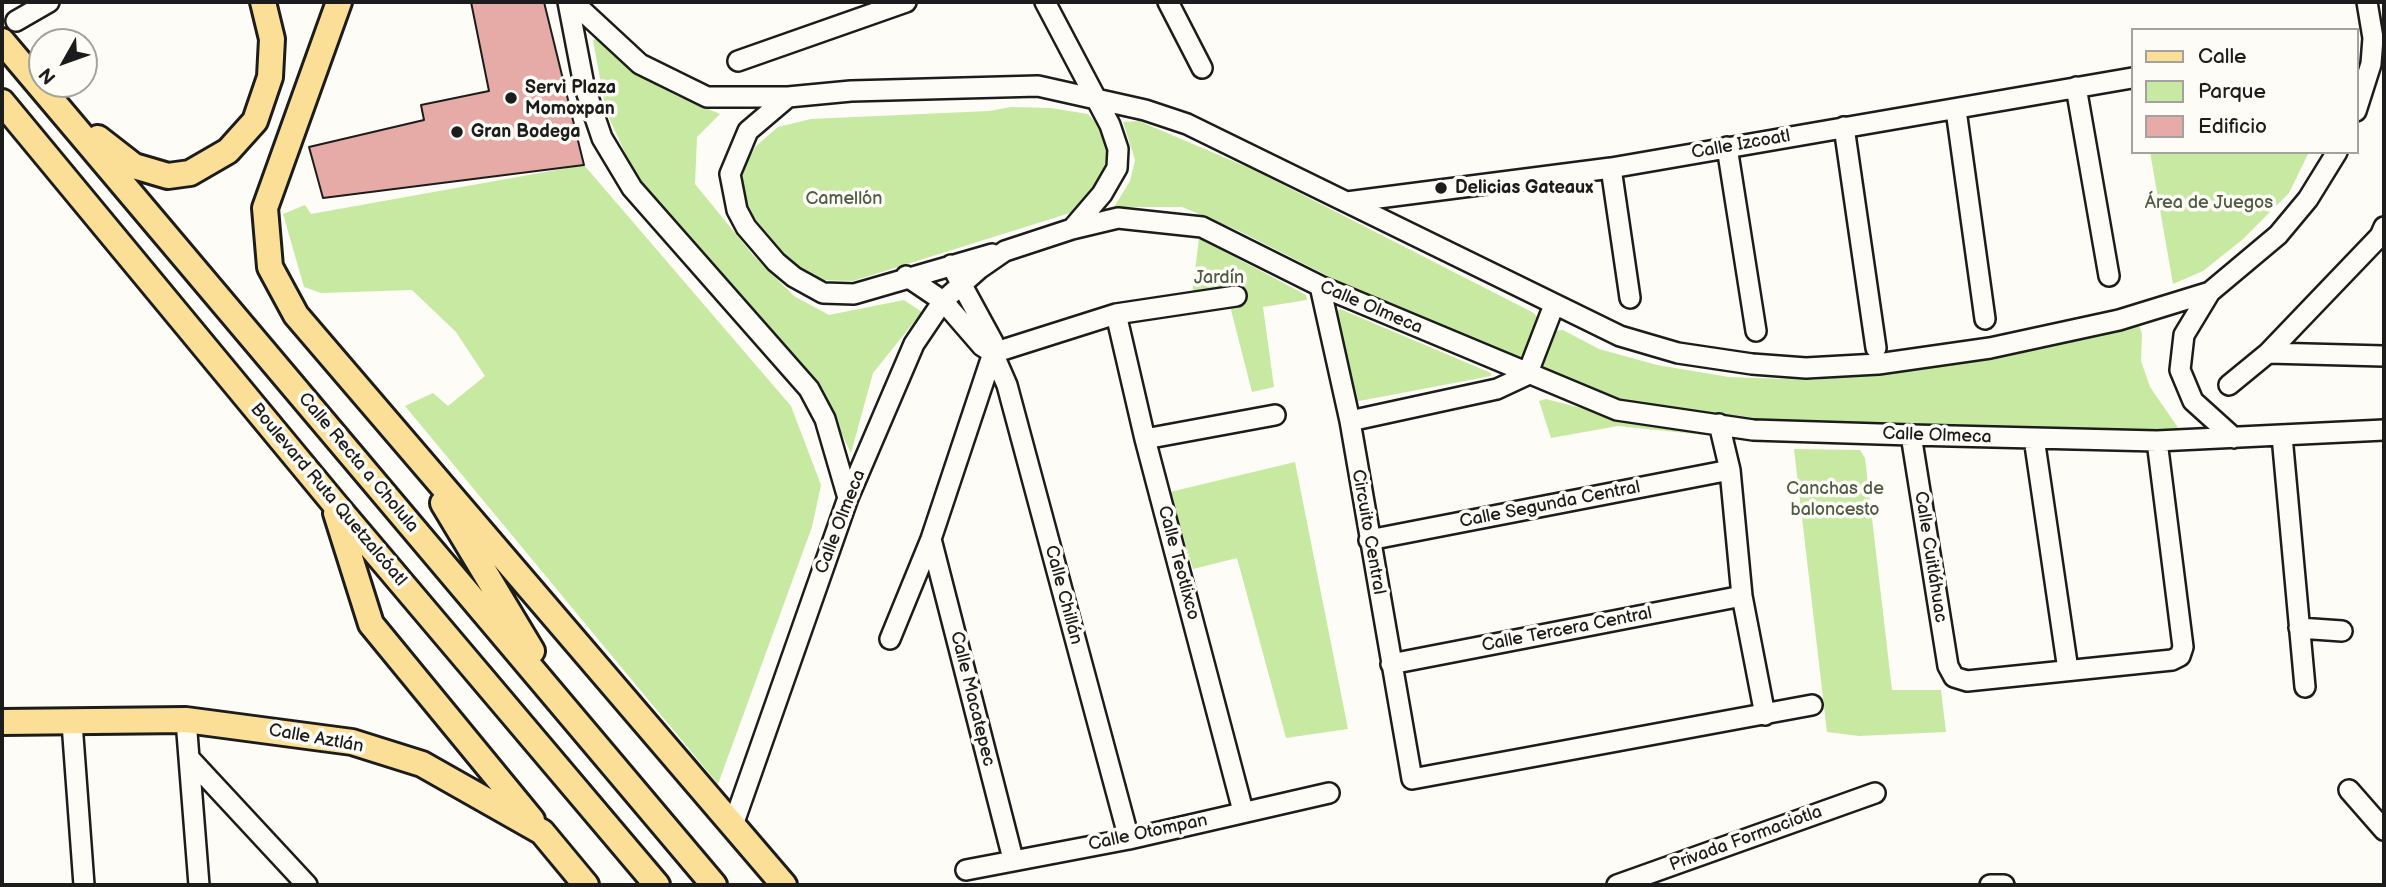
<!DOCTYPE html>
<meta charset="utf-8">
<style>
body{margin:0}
#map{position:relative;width:2386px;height:887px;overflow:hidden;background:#fdfcf7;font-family:"Balsamiq Sans",sans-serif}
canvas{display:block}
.frame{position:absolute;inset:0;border:4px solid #1c1c1c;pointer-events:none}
.legend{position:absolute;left:2131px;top:28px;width:228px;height:126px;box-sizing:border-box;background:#fdfcf7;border:2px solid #a3a29f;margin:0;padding:9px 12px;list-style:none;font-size:21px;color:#1c1c1c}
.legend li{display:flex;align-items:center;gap:14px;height:35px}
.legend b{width:35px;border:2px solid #a3a29f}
.north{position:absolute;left:28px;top:28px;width:70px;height:70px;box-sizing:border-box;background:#fdfcf7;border:2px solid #a3a29f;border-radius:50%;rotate:230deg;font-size:19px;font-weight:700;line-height:28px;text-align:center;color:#1c1c1c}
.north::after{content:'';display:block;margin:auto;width:24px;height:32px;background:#1c1c1c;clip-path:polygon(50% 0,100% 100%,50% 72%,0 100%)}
</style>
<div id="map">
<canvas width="2386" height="887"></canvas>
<div class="frame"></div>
<ul class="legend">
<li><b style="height:9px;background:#fbdf96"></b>Calle</li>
<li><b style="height:19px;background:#c8e9a2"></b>Parque</li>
<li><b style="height:19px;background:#e6aba6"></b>Edificio</li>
</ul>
<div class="north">N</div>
</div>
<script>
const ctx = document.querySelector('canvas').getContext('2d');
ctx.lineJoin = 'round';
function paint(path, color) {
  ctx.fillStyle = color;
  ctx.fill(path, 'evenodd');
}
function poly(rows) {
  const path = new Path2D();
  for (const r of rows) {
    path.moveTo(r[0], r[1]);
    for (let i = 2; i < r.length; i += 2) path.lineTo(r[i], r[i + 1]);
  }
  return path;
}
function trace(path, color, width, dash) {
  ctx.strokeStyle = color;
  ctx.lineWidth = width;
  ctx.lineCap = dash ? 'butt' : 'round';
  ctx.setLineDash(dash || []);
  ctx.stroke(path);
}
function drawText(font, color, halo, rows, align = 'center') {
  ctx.font = font + ' "Balsamiq Sans",sans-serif';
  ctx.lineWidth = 7;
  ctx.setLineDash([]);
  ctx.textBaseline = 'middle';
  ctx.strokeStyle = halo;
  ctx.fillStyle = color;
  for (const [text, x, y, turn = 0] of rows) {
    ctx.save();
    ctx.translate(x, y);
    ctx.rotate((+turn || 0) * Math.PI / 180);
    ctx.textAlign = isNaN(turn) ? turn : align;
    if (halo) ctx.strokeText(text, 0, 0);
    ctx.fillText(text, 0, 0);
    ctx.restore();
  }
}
paint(poly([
 [598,38,634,73,677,96,720,114,697,137,695,184,753,255,794,296,829,315,904,300,922,312,873,373,851,453,819,388,640,186,606,111,593,40],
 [1011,107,1051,108,1088,114,1099,126,1110,156,1107,179,1090,202,1070,213,853,281,819,280,791,262,741,202,740,174,756,146,778,127,811,119,989,111],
 [1139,121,1254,170,1532,312,1541,320,1527,359,1518,365,1405,315,1239,231,1182,207,1114,207,1130,181,1135,160,1123,122],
 [2150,152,2309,152,2289,193,2242,240,2203,271,2173,284],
 [584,165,791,406,821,485,812,527,718,784,405,406,433,393,448,406,485,376,456,332,412,290,321,293,304,287,283,214,305,205,311,214],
 [1199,238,1306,295,1307,300,1263,307,1274,387,1252,392,1229,302,1191,304],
 [1340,309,1491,373,1491,376,1354,402,1336,313],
 [2139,325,2142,334,2141,361,2150,387,2179,429,2107,433,1743,423,1607,403,1536,372,1551,331,1563,330,1599,349,1657,365,1729,377,1813,380,1946,366,2112,333],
 [1546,399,1616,417,1710,429,1714,436,1618,426,1551,438,1539,401],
 [1794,449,1860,450,1865,458,1892,690,1941,690,1946,732,1859,736,1827,732],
 [1295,462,1348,729,1286,738,1237,558,1193,569,1170,492]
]), '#c8e9a2');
const building = poly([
 [471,2,544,2,584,165,323,198,309,147,424,120,421,105,489,91,471,2]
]);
paint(building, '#e6aba6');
trace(building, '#1c1c1c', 2);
const minor = poly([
 [568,2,584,85,602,138,632,188,809,389,825,419,848,498],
 [573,2,640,64,707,97,788,97,851,91,1038,86,1145,110,1187,124,1620,336,1678,353,1752,364,1806,368,1878,364,1990,348,2119,320,2210,292,2278,235,2308,199,2337,152],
 [1045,2,1110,125,1118,149,1117,168,1102,194,1072,229],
 [1168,2,1202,68],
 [16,21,49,2],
 [738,61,906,2],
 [2076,87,2109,276],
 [788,97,748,131,730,174,737,210,746,227,776,262,794,277,823,293,854,294,992,254],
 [1956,110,1985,319],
 [2356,111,2371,64,2373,38,2367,2],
 [1844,127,1876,348],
 [1727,147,1756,331],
 [1611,168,1630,298],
 [1347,202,1611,168,2132,78],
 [951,265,993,342,993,353,1007,385,1129,839],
 [906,276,943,301,982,346,993,353],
 [1320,286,1350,421,1412,779,1812,705],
 [2210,292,2184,335,2180,370,2193,401,2234,438],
 [1116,314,1145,439,1243,811],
 [993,353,1116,314,1236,296],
 [2268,353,2384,356],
 [2229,385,2268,353,2380,236,2384,227],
 [1350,421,1497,389,1527,375,1554,305],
 [1719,424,1730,470,1742,596,1765,715],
 [1911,435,1948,666,1954,677,1967,681,2172,660,2180,656,2183,647,2157,441],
 [2282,436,2305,687],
 [2034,438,2068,670],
 [1145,439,1275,415],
 [931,539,1013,859],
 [1369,540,1730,470],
 [2299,628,2342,631],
 [890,639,931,539,993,353],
 [1391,664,1742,596],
 [186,720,199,885],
 [72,723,84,885],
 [190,759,307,885],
 [2349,790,2384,830],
 [733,825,848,498,914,344,943,301,979,269,1005,251,1072,229,1118,218,1202,227,1320,286,1617,410,1753,430,1911,435,2157,441,2384,430],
 [966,870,1129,839,1329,793],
 [1617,885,1875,793],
 [1990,885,2004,885]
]);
const major = poly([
 [339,2,265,208,270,267,296,315,784,885],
 [2,41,714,885],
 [2,102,333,502,657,885],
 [98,138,134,166,168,176,190,173,228,151,255,121,270,77,272,39,263,2],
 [443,503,532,651],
 [336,513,371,624,532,820],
 [2,722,186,720,352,742,422,764,542,832,586,885]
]);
trace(minor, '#1c1c1c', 24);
trace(major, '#1c1c1c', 30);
trace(minor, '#fdfcf7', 19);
trace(major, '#fbdf96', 24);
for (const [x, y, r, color] of [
 [511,98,7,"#1c1c1c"],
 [457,132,7,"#1c1c1c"],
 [1441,188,7,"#1c1c1c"]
]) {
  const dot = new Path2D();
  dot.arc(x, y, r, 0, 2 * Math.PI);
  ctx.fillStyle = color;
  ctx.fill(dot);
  trace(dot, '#fdfcf7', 2.5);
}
drawText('bold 18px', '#1c1c1c', '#fdfcf7', [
 ["Servi Plaza",525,88],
 ["Momoxpan",525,109],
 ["Gran Bodega",471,132],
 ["Delicias Gateaux",1455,188]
], 'left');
drawText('18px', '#1c1c1c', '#fdfcf7', [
 ["Calle Izcoatl",1741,145,-10],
 ["Calle Olmeca",1371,308,23],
 ["Calle Olmeca",1937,436,2],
 ["Calle Recta a Cholula",358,463,50],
 ["Boulevard Ruta Quetzalcóatl",328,495,50],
 ["Calle Segunda Central",1550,505,-11],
 ["Calle Olmeca",841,522,-69],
 ["Circuito Central",1368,532,80],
 ["Calle Cuitláhuac",1930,557,81],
 ["Calle Teotlixco",1178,563,75],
 ["Calle Chillán",1063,595,75],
 ["Calle Tercera Central",1567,630,-11],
 ["Calle Macatepec",972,699,76],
 ["Calle Aztlán",316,739,10],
 ["Calle Otompan",1148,833,-12],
 ["Privada Formaciotla",1746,839,-20]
]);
drawText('18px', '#505a44', '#fdfcf7', [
 ["Camellón",844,199],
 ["Área de Juegos",2209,203],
 ["Jardín",1219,278],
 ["Canchas de",1835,489],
 ["baloncesto",1835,510]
]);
</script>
